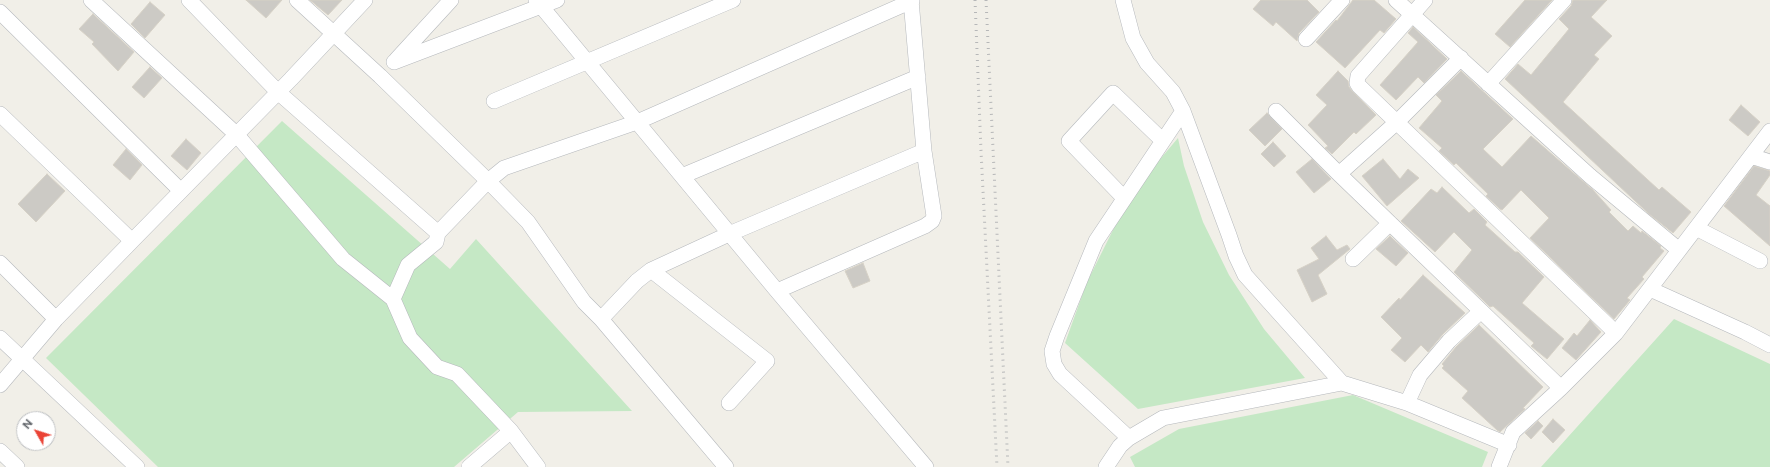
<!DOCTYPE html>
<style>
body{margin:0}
#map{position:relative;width:1770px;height:467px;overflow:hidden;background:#f1efe8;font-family:"Public Sans",sans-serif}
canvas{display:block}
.north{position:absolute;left:16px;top:411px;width:40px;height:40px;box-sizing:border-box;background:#fff;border:1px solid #bfc1c3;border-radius:50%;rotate:309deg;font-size:11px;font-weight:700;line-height:16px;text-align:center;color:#5f6368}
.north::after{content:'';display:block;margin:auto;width:14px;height:18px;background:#ea4335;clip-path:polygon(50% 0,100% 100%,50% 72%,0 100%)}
</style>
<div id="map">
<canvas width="1770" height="467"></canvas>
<div class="north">N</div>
</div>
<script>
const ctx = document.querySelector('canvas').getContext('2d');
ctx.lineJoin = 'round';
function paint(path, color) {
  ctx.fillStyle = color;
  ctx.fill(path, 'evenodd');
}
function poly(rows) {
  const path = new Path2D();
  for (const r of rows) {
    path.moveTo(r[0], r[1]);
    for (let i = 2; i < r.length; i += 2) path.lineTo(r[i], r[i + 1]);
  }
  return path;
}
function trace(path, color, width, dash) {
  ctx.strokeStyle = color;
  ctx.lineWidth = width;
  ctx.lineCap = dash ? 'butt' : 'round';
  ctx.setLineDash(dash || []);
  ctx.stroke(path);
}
paint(poly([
 [282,121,450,269,476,239,632,411,518,412,454,467,158,467,46,358],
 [1178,138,1184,166,1203,222,1229,275,1264,329,1305,378,1138,409,1065,343,1087,282,1117,222,1156,164],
 [1674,319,1770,364,1770,467,1541,467],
 [1353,395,1488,452,1482,467,1135,467,1130,457,1179,429]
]), '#c5e8c5');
const building = poly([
 [246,0,282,0,266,18,246,0],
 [310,0,342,0,328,15,310,0],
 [1261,0,1307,0,1319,12,1299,33,1297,41,1276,22,1273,26,1253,9,1261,0],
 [1353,0,1374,0,1396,19,1384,33,1380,30,1345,68,1316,42,1336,20,1337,21,1353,0],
 [1525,0,1552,0,1510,47,1495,34,1525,0],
 [1573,0,1607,0,1591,17,1612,36,1594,55,1599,59,1563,102,1659,190,1662,187,1691,212,1673,233,1649,214,1505,79,1518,64,1531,75,1569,29,1559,19,1571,6,1573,0],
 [150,2,165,15,145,38,131,24,150,2],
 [93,14,134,52,118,71,92,44,94,42,79,29,93,14],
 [1413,27,1447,59,1424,83,1418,77,1396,100,1380,85,1418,42,1408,33,1413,27],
 [150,67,162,78,144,98,132,87,150,67],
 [1338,71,1348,81,1349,87,1353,92,1376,115,1356,134,1354,132,1332,154,1325,148,1328,146,1308,125,1327,105,1316,95,1338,71],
 [1461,71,1513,119,1483,149,1502,167,1531,136,1593,190,1611,210,1609,212,1628,231,1633,226,1641,233,1642,231,1661,246,1660,248,1664,251,1642,277,1644,279,1627,298,1630,300,1614,319,1530,238,1549,218,1521,190,1502,210,1500,209,1486,196,1488,194,1456,163,1454,165,1439,151,1442,148,1419,128,1442,101,1436,95,1461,71],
 [1741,105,1760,122,1748,136,1729,120,1741,105],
 [1267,113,1282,129,1265,146,1249,130,1267,113],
 [186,139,201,153,187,170,171,156,186,139],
 [1273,142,1286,156,1274,167,1261,154,1273,142],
 [126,149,142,165,130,180,113,165,126,149],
 [1312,159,1331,179,1314,193,1296,172,1312,159],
 [1383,159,1400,179,1408,169,1419,178,1387,206,1362,176,1383,159],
 [1754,166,1770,171,1770,175,1756,195,1770,206,1770,246,1724,206,1754,166],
 [47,174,65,191,36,222,18,204,47,174],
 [1442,187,1469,213,1474,209,1487,222,1485,225,1515,252,1518,252,1544,277,1522,303,1564,339,1547,359,1531,346,1534,343,1493,306,1490,307,1454,272,1472,250,1454,232,1435,252,1401,221,1431,189,1437,193,1442,187],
 [1326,236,1337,250,1347,245,1350,249,1318,275,1327,294,1312,302,1297,270,1319,259,1311,248,1326,236],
 [1390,236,1408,253,1396,266,1376,249,1390,236],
 [863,263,870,281,853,288,845,271,863,263],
 [1423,275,1465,313,1443,334,1428,352,1421,345,1405,362,1391,350,1402,338,1381,317,1399,298,1400,300,1423,275],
 [1590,320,1601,332,1576,360,1562,348,1574,333,1577,336,1590,320],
 [1479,325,1543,387,1523,408,1525,409,1500,432,1497,430,1462,398,1468,391,1442,368,1444,366,1442,364,1456,347,1479,325],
 [1553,419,1565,430,1553,443,1542,432,1553,419],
 [1538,421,1543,426,1531,439,1525,433,1538,421]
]);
paint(building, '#cccac5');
trace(building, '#d6d1c6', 1);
const minor = poly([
 [91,0,236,134,343,259,393,299,410,338,437,367,457,374,511,431,538,467],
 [189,0,278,92,438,233],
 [297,0,380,76,488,181,528,222,584,302,601,319,726,467],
 [536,0,777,291,926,467],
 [1123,0,1133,38,1147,63,1173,92,1183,111,1229,235,1236,256,1245,275,1342,383],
 [1396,0,1590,176,1679,250],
 [1425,0,1358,76,1357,83,1359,86,1616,333],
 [0,12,181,191],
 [1306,39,1342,0],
 [396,60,451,0],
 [394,62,557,0],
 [1488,84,1564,0],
 [494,101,733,0],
 [1276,111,1339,174,1561,388],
 [0,114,132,241,291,79,365,0],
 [1751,156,1770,162],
 [1339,174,1397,122,1461,58],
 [682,176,918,77],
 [1124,198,1069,141,1113,93,1162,140],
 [1696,228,1760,261],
 [1353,259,1390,223],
 [0,263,56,319],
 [651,270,767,361,729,403],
 [1650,289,1745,332,1770,345],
 [777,291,925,226,932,221,934,216,924,151,911,0],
 [393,299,408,265,436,242,438,233,488,181,504,168,637,122,912,1],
 [601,319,637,281,651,270,729,234,924,151],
 [0,338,137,467],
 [0,385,56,319,132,241],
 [1407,403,1420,375,1449,341,1481,311],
 [1129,438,1060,374,1054,364,1052,351,1057,336,1096,241,1183,111],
 [0,451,17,467],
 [469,467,511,431],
 [1106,467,1120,446,1129,438,1163,418,1342,383,1407,403,1509,445],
 [1499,467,1513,432,1561,388,1616,333,1770,131]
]);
trace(minor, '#b5b8bc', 16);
trace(minor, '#fff', 15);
trace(poly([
 [975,0,981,151,997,467],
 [986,0,1008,467]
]), '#b6b7b8', 3, [1, 5]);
</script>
